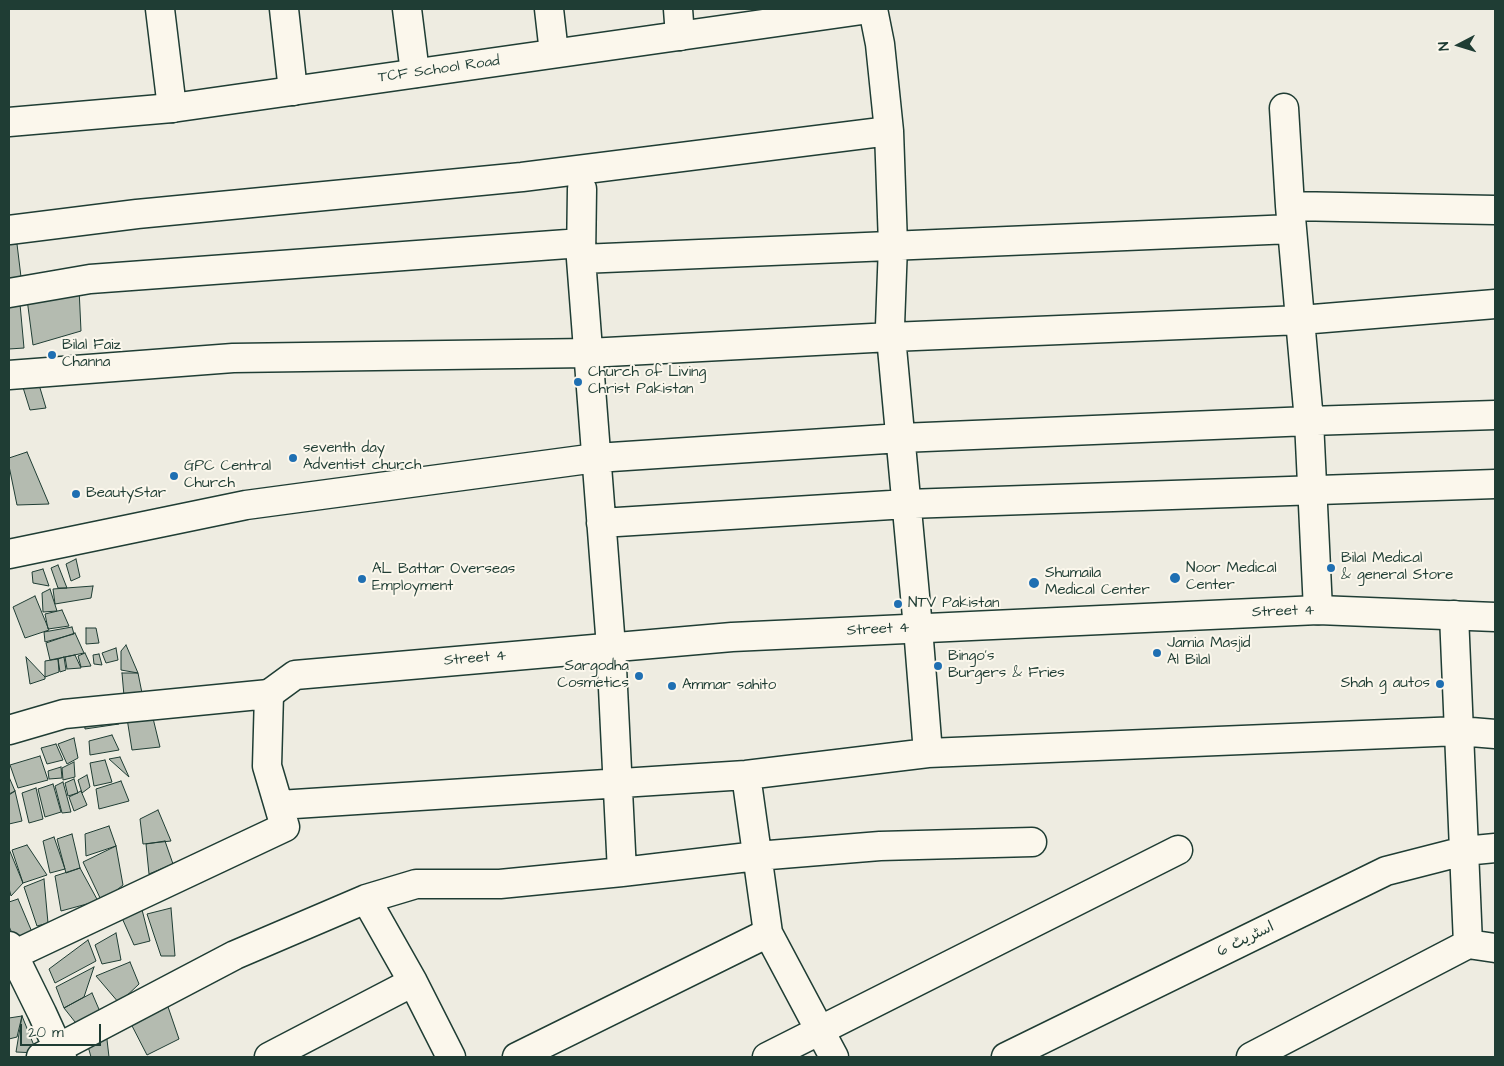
<!DOCTYPE html>
<meta charset="utf-8">
<style>
body{margin:0}
#map{position:relative;width:1504px;height:1066px;overflow:hidden;background:#eeece1;font-family:"Architects Daughter",sans-serif}
canvas{display:block}
.frame{position:absolute;inset:0;border:10px solid #1f3d34;pointer-events:none}
.north{position:absolute;left:1434px;top:20px;width:50px;height:50px;-webkit-text-stroke:4px #fbf7ec;paint-order:stroke;rotate:265deg;font-size:14px;font-weight:700;line-height:20px;text-align:center;color:#1f3d34}
.north::after{content:'';display:block;margin:auto;width:18px;height:22px;background:#1f3d34;clip-path:polygon(50% 0,100% 100%,50% 72%,0 100%)}
.scale{position:absolute;left:20px;top:1024px;width:81px;height:22px;box-sizing:border-box;border:2px solid #1f3d34;border-top:0;padding-left:6px;font-size:15px;line-height:18px;white-space:nowrap;color:#1f3d34;-webkit-text-stroke:4px #fbf7ec;paint-order:stroke}
</style>
<div id="map">
<canvas width="1504" height="1066"></canvas>
<div class="frame"></div>
<div class="north">N</div>
<div class="scale">20 m</div>
</div>
<script>
const ctx = document.querySelector('canvas').getContext('2d');
ctx.lineJoin = 'round';
function paint(path, color) {
  ctx.fillStyle = color;
  ctx.fill(path, 'evenodd');
}
function poly(rows) {
  const path = new Path2D();
  for (const r of rows) {
    path.moveTo(r[0], r[1]);
    for (let i = 2; i < r.length; i += 2) path.lineTo(r[i], r[i + 1]);
  }
  return path;
}
function trace(path, color, width, dash) {
  ctx.strokeStyle = color;
  ctx.lineWidth = width;
  ctx.lineCap = dash ? 'butt' : 'round';
  ctx.setLineDash(dash || []);
  ctx.stroke(path);
}
function drawText(font, color, halo, rows, align = 'center') {
  ctx.font = font + ' "Architects Daughter","Playpen Sans Arabic",sans-serif';
  ctx.lineWidth = 4;
  ctx.setLineDash([]);
  ctx.textBaseline = 'middle';
  ctx.strokeStyle = halo;
  ctx.fillStyle = color;
  for (const [text, x, y, turn = 0] of rows) {
    ctx.save();
    ctx.translate(x, y);
    ctx.rotate((+turn || 0) * Math.PI / 180);
    ctx.textAlign = isNaN(turn) ? turn : align;
    if (halo) ctx.strokeText(text, 0, 0);
    ctx.fillText(text, 0, 0);
    ctx.restore();
  }
}
const building = poly([
 [9,244,17,244,21,277,9,279,9,244],
 [79,288,81,331,33,345,27,299,79,288],
 [20,304,24,348,9,349,9,305,20,304],
 [37,378,46,408,30,410,21,381,37,378],
 [27,452,49,504,17,505,9,466,9,458,27,452],
 [76,559,80,577,71,581,66,564,76,559],
 [58,565,67,588,58,588,51,568,58,565],
 [43,569,49,586,33,583,32,572,43,569],
 [93,586,91,598,55,604,53,589,93,586],
 [50,589,57,611,43,612,42,593,50,589],
 [35,596,49,630,25,638,13,607,35,596],
 [62,610,69,626,48,629,45,614,62,610],
 [72,627,74,634,45,642,44,632,72,627],
 [86,628,96,628,99,643,86,644,86,628],
 [75,633,84,653,50,660,46,643,75,633],
 [126,645,138,673,121,670,121,651,126,645],
 [116,648,118,660,106,663,102,653,116,648],
 [85,653,91,666,81,667,78,656,85,653],
 [99,654,102,665,94,664,93,655,99,654],
 [75,655,81,668,67,669,65,657,75,655],
 [26,657,45,677,45,679,30,684,26,657],
 [64,657,66,670,60,672,58,659,64,657],
 [58,659,59,672,45,677,45,661,58,659],
 [122,673,138,673,143,698,124,696,122,673],
 [151,710,160,747,132,750,126,712,151,710],
 [115,711,119,724,85,729,84,718,115,711],
 [112,735,119,750,90,755,89,741,112,735],
 [74,738,78,758,67,764,58,744,74,738],
 [56,744,63,760,47,764,41,748,56,744],
 [40,756,48,780,18,788,10,765,40,756],
 [120,757,129,777,109,759,120,757],
 [105,760,112,782,94,786,90,763,105,760],
 [74,762,75,777,63,780,62,768,74,762],
 [61,767,62,778,49,779,48,771,61,767],
 [87,775,90,787,82,793,78,780,87,775],
 [9,777,15,791,9,794,9,777],
 [74,779,78,793,68,796,65,783,74,779],
 [121,781,129,801,99,809,96,789,121,781],
 [63,782,71,812,62,813,55,786,63,782],
 [53,784,61,812,45,817,38,789,53,784],
 [36,788,43,819,29,823,22,793,36,788],
 [15,791,22,821,9,824,9,795,15,791],
 [81,791,87,805,74,811,69,797,81,791],
 [158,810,171,841,143,844,140,819,158,810],
 [109,826,116,846,86,856,85,834,109,826],
 [72,834,80,868,66,873,57,839,72,834],
 [54,837,65,869,50,873,43,841,54,837],
 [165,841,173,864,149,874,146,844,165,841],
 [27,845,47,875,23,883,12,850,27,845],
 [116,846,123,885,102,902,83,862,116,846],
 [9,849,23,883,11,896,9,888,9,849],
 [80,868,98,901,61,911,55,876,80,868],
 [44,879,48,923,37,926,24,887,44,879],
 [139,898,150,941,134,945,118,909,139,898],
 [18,899,32,932,14,939,9,926,9,902,18,899],
 [171,908,175,956,161,956,147,914,171,908],
 [116,933,121,960,102,964,95,945,116,933],
 [88,940,96,961,55,983,49,969,88,940],
 [130,962,139,984,119,1003,96,976,130,962],
 [94,967,84,997,64,1008,56,987,94,967],
 [92,993,101,1014,79,1027,64,1008,92,993],
 [165,998,179,1039,147,1055,129,1020,165,998],
 [22,1016,17,1037,9,1039,9,1018,22,1016],
 [22,1016,37,1053,16,1052,22,1016],
 [106,1031,109,1057,91,1057,86,1039,106,1031]
]);
paint(building, '#b4bbb0');
trace(building, '#1f3d34', 1);
const street = poly([
 [160,9,172,108],
 [284,9,293,91],
 [407,9,415,73],
 [549,9,554,53],
 [678,9,680,36],
 [873,9,880,44,889,131,893,245,890,326,918,628,928,753],
 [1284,108,1290,206,1309,421,1318,610],
 [582,189,581,259,611,647,622,872],
 [1290,206,1495,210],
 [9,230,137,214,522,177,889,131],
 [581,259,1292,229],
 [9,293,90,279,581,243],
 [9,375,233,358,588,353,891,337,1301,320,1495,304],
 [601,523,907,504,1495,484],
 [9,554,246,505,596,458,901,438,1309,421,1495,415],
 [1454,615,1468,944],
 [9,730,64,714,269,694,267,766,285,827,9,957],
 [746,775,768,933,834,1057],
 [279,805,746,775,928,753,1459,731,1495,734],
 [366,899,413,982,451,1057],
 [9,946,42,1013,62,1057],
 [41,1057,235,955,366,899,416,884,500,884,622,872,757,856,880,846,1032,842],
 [269,1057,413,982],
 [517,1057,768,933],
 [767,1057,1178,850],
 [1006,1057,1386,871,1464,851,1495,848],
 [1251,1057,1468,944,1495,948]
]);
const secondary = poly([
 [9,122,172,108,869,9],
 [269,694,295,675,732,637,1318,610,1495,617]
]);
trace(street, '#1f3d34', 31);
trace(secondary, '#1f3d34', 31);
trace(street, '#fbf7ec', 28);
trace(secondary, '#fbf7ec', 28);
for (const [x, y, r, color] of [
 [52,355,5,"#1f6fb2"],
 [578,382,5,"#1f6fb2"],
 [293,458,5,"#1f6fb2"],
 [174,476,5,"#1f6fb2"],
 [76,494,5,"#1f6fb2"],
 [1331,568,5,"#1f6fb2"],
 [1175,578,6,"#1f6fb2"],
 [362,579,5,"#1f6fb2"],
 [1034,583,6,"#1f6fb2"],
 [898,604,5,"#1f6fb2"],
 [1157,653,5,"#1f6fb2"],
 [938,666,5,"#1f6fb2"],
 [639,676,5,"#1f6fb2"],
 [1440,684,5,"#1f6fb2"],
 [672,686,5,"#1f6fb2"]
]) {
  const dot = new Path2D();
  dot.arc(x, y, r, 0, 2 * Math.PI);
  ctx.fillStyle = color;
  ctx.fill(dot);
  trace(dot, '#fbf7ec', 2);
}
drawText('15px', '#1f3d34', '#fbf7ec', [
 ["TCF School Road",439,70,-8],
 ["Street 4",1283,612,-2],
 ["Street 4",878,630,-3],
 ["Street 4",475,659,-5],
 ["اسٹریٹ 6",1246,940,-26]
]);
drawText('15px', '#1f3d34', '#fbf7ec', [
 ["Bilal Faiz",62,346],
 ["Channa",62,363],
 ["Church of Living",588,373],
 ["Christ Pakistan",588,390],
 ["seventh day",303,449],
 ["Adventist church",303,466],
 ["GPC Central",184,467],
 ["Church",184,484],
 ["BeautyStar",86,494],
 ["Bilal Medical",1341,559],
 ["& general Store",1341,576],
 ["Noor Medical",1186,569],
 ["Center",1186,586],
 ["AL Battar Overseas",372,570],
 ["Employment",372,587],
 ["Shumaila",1045,574],
 ["Medical Center",1045,591],
 ["NTV Pakistan",908,604],
 ["Jamia Masjid",1167,644],
 ["Al Bilal",1167,661],
 ["Bingo’s",948,657],
 ["Burgers & Fries",948,674],
 ["Sargodha",629,667,"right"],
 ["Cosmetics",629,684,"right"],
 ["Shah g autos",1430,684,"right"],
 ["Ammar sahito",682,686]
], 'left');
</script>
